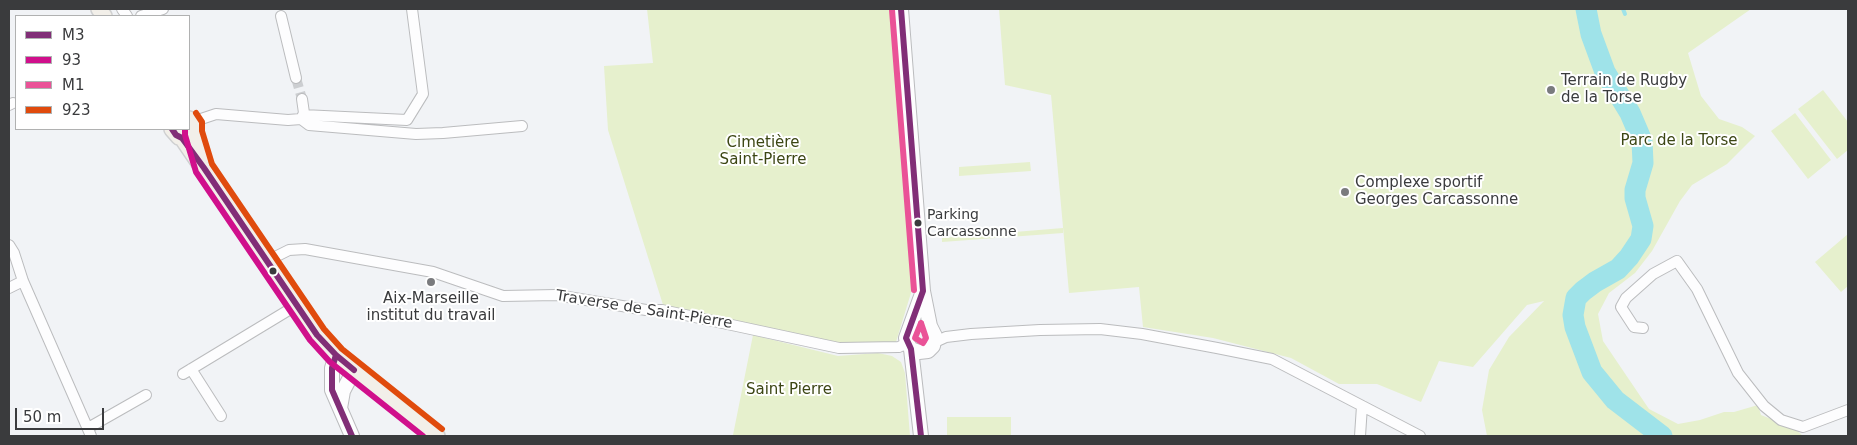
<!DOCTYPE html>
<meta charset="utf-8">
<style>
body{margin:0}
#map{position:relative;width:1857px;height:445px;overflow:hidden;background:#f1f3f6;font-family:"DejaVu Sans",sans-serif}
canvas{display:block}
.frame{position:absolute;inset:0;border:10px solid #3a3b3d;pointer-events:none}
.legend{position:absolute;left:15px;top:15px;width:175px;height:115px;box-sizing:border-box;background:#fff;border:1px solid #b0b1b1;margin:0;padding:6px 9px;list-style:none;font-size:15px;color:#3a3b3d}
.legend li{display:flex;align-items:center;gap:10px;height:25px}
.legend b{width:25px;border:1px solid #b0b1b1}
.scale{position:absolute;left:15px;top:408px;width:89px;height:22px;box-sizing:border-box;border:2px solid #3a3b3d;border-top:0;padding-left:6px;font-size:15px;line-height:18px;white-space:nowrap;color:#3a3b3d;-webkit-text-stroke:4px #fff;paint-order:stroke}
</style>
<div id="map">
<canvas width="1857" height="445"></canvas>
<div class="frame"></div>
<ul class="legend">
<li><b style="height:6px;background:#812e77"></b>M3</li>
<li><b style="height:6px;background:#d0108c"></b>93</li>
<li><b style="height:6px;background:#ea5297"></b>M1</li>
<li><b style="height:6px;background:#e04b0d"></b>923</li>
</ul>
<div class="scale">50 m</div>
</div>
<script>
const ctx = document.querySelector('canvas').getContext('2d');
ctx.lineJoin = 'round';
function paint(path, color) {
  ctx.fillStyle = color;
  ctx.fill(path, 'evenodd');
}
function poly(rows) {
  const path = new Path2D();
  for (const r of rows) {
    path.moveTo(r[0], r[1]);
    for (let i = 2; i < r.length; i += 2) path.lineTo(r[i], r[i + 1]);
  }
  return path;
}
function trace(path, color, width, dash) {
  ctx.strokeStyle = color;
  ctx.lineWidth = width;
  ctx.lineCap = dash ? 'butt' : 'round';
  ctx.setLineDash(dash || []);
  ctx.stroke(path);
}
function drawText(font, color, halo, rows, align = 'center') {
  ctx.font = font + ' "DejaVu Sans",sans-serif';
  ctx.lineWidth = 4;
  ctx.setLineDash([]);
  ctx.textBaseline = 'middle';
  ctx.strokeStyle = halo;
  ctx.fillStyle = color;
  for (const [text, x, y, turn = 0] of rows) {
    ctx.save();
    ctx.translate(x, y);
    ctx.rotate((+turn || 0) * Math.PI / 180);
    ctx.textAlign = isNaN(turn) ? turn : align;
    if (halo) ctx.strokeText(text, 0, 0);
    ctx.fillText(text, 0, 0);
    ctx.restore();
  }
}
paint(poly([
 [647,9,893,9,914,283,896,342,848,346,664,308,608,130,604,66,653,63],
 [999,9,1751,9,1688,53,1701,96,1719,119,1742,127,1755,136,1727,164,1692,185,1680,201,1652,251,1635,273,1609,293,1598,314,1603,341,1649,409,1678,424,1700,420,1724,412,1734,412,1758,405,1761,415,1794,428,1803,436,1487,436,1482,410,1489,370,1509,337,1544,301,1527,305,1473,367,1439,361,1421,402,1377,384,1339,384,1291,358,1213,338,1143,327,1139,287,1069,293,1051,95,1005,85],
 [1823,90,1848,122,1848,150,1837,159,1798,109],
 [1795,113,1831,160,1808,179,1771,131],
 [1030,162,1031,171,959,176,959,167],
 [1063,228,1063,233,942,242,942,238],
 [1848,234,1848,286,1841,292,1815,262],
 [753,335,838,356,878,353,892,356,901,362,905,373,910,436,733,435],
 [947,417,1011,417,1011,436,947,436]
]), '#e6f0cd');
trace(poly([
 [1623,9,1625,14]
]), '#9fe3e9', 4);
trace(poly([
 [1586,9,1591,34,1605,72,1630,113,1642,141,1643,163,1635,190,1635,198,1643,226,1641,239,1629,257,1618,269,1595,282,1583,291,1576,298,1573,315,1575,327,1592,372,1615,400,1662,436]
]), '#9fe3e9', 21);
trace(poly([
 [296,78,302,99]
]), '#ccced1', 10, [10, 5]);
const street = poly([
 [122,9,127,16],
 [141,16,163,9],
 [281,16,296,78],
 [9,105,13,103],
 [303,115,407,120,423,94,412,9],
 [301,119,309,125,416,134,443,133,522,126],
 [301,119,304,113,302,99],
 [192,122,216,114,288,120,301,119],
 [9,245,14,253,23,281,91,436],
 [267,261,289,250,305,249,433,272,503,296,556,295,646,310,662,310,839,348,899,347,907,343],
 [9,288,23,281],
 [1643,328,1634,327,1621,307,1626,298,1653,274,1677,261,1697,289,1738,373,1764,406,1781,420,1803,427,1848,410],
 [935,342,946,337,971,334,1040,330,1100,329,1142,334,1217,348,1272,359,1420,436],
 [191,369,221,416],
 [183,374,297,305],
 [88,428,146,395],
 [1360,436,1362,406]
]);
const secondary = poly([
 [901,9,923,291,930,326,935,336,933,346,928,351,919,352,911,349],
 [336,355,332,368,332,390,352,436],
 [340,408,343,391,354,370],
 [921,436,911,349,907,343,906,338,923,291]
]);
const primary = poly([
 [99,9,104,16],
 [189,119,194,125,193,132,201,159],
 [172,129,179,137,186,138,191,135],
 [182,138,317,335,336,355,354,370,437,436]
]);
trace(street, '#bbbcbe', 12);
trace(secondary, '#bbbcbe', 16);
trace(primary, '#cfd0d1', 18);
trace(street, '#fdfdfe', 10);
trace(secondary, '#fdfdfe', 14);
trace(primary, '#f2efe9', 15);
trace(poly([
 [901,9,923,291,906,338,911,349,921,436],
 [172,129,176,135,182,138,204,168,317,335,336,355,354,370],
 [336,355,332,368,332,390,352,436]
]), '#812e77', 6);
trace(poly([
 [185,129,185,135,196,172,310,340,330,362,423,436]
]), '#d0108c', 6);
trace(poly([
 [892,10,914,290],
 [921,323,926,338,923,343,915,338,921,323]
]), '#ea5297', 6);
trace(poly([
 [196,113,202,122,202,131,212,164,324,329,342,349,442,429]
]), '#e04b0d', 6);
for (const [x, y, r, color] of [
 [1551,90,5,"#7a7b7e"],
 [1345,192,5,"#7a7b7e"],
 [918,223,4.5,"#3a3b3d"],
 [273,271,4.5,"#3a3b3d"],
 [431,282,5,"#7a7b7e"]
]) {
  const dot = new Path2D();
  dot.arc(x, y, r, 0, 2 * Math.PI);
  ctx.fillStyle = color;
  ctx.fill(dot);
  trace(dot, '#fff', 2);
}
drawText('14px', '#3a3b3d', '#fff', [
 ["Parking",927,215],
 ["Carcassonne",927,232]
], 'left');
drawText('15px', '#3a3b3d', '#fff', [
 ["Terrain de Rugby",1561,81],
 ["de la Torse",1561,98],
 ["Complexe sportif",1355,183],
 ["Georges Carcassonne",1355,200],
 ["Aix-Marseille",431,299,"center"],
 ["institut du travail",431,316,"center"]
], 'left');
drawText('15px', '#3c4614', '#fff', [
 ["Parc de la Torse",1679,141],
 ["Cimetière",763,143],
 ["Saint-Pierre",763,160],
 ["Saint Pierre",789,390]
]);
drawText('15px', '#3a3b3d', '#fff', [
 ["Traverse de Saint-Pierre",644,310,9]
]);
</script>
